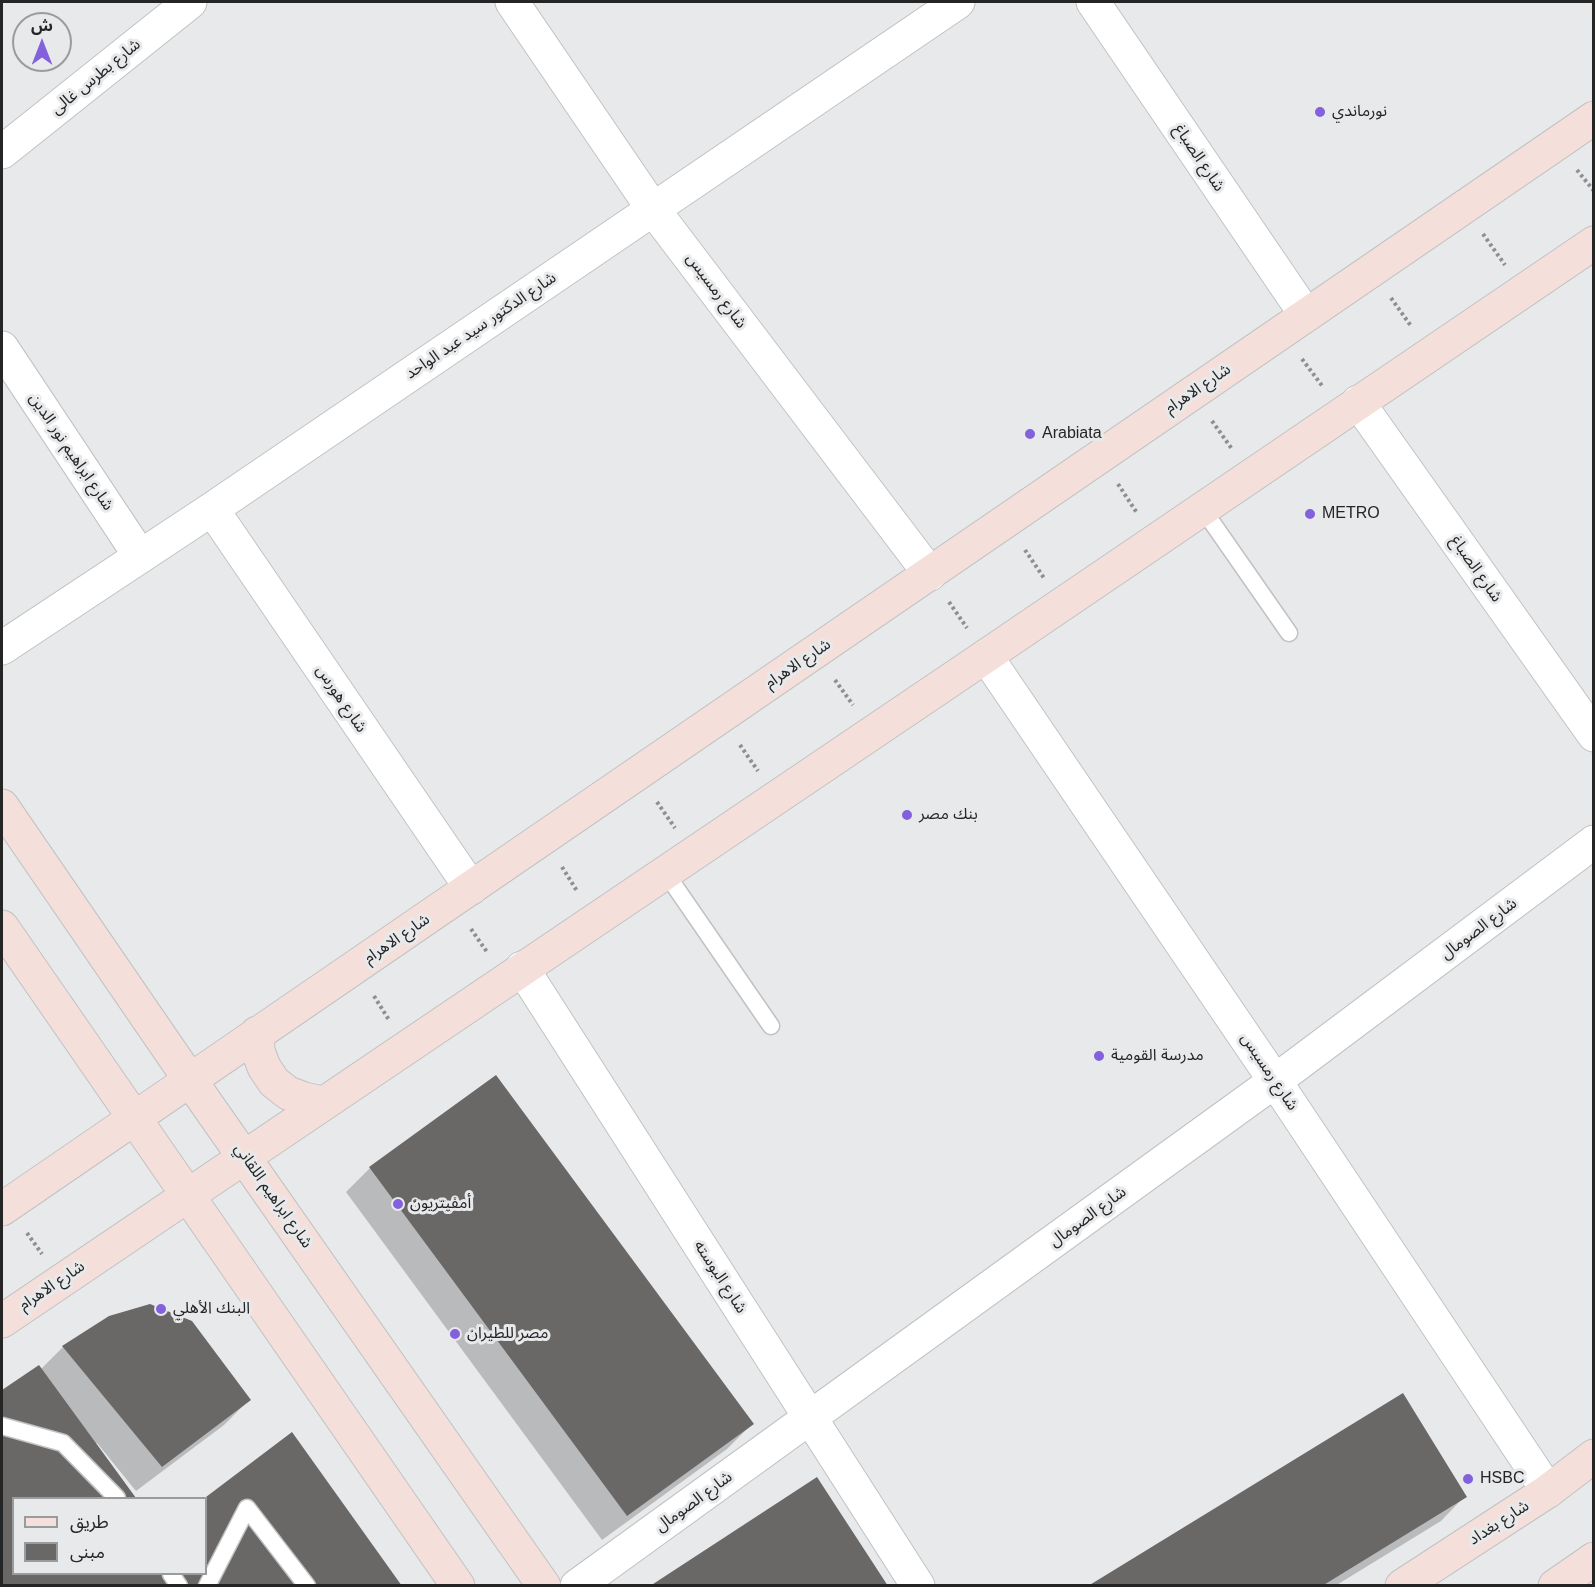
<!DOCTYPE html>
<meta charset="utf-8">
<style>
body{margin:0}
#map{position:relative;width:1595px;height:1587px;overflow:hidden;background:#e7e9eb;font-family:Helvetica,"Noto Sans Arabic",sans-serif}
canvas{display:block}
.frame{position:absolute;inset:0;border:3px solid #252526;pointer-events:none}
.legend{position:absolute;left:12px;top:1497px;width:195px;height:78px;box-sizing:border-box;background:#e7e9eb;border:2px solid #999b9c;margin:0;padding:8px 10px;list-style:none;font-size:18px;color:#252526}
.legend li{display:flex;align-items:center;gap:12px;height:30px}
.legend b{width:30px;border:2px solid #999b9c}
.north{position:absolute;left:12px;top:12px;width:60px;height:60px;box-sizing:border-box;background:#e7e9eb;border:2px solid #999b9c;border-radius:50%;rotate:0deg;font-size:16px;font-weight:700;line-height:24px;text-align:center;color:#252526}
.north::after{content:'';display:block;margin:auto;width:21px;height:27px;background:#8461dc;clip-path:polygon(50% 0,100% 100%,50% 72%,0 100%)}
</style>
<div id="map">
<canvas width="1595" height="1587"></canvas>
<div class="frame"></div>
<ul class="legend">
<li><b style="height:8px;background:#f5dfda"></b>طريق</li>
<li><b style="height:16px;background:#6a6867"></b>مبنى</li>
</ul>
<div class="north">ش</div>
</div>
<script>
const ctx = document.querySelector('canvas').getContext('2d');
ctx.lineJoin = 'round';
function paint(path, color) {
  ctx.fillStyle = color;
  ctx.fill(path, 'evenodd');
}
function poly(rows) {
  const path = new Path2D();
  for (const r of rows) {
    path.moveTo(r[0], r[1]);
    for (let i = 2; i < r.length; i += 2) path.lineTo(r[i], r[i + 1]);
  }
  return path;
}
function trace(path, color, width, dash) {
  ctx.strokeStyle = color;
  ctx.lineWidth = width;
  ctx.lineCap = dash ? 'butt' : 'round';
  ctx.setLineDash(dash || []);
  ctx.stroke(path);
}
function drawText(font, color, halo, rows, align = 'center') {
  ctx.font = font + ' Helvetica,"Noto Sans Arabic",sans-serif';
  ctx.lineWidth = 6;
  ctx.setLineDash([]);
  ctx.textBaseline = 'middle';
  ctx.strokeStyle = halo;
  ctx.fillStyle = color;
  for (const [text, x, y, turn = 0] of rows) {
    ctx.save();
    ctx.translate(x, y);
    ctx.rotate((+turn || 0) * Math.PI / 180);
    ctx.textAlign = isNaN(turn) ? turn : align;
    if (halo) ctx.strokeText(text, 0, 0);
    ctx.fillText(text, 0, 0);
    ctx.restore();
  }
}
paint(poly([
 [370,1168,752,1424,727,1449,602,1540,346,1192],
 [63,1347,249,1400,224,1425,136,1491,97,1443,95,1445,135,1498,14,1498,14,1574,206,1574,206,1499,291,1434,401,1586,2,1586,2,1392,39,1367,41,1369],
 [1465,1496,1441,1521,1335,1586,1091,1586]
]), '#0003');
paint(poly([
 [496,1075,754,1424,627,1516,369,1167],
 [150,1304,192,1321,251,1400,162,1467,62,1346,109,1316],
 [39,1365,136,1498,14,1498,14,1574,206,1574,206,1497,292,1432,402,1586,2,1586,2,1390],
 [1403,1393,1467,1497,1322,1586,1088,1586],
 [817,1477,888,1586,650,1586]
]), '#6a6867');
const service = poly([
 [1202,508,1289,633],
 [665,872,771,1026],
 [2,1426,63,1443,117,1498],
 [171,1574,179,1586],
 [207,1586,247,1508,307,1586]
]);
const minor = poly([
 [512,2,653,209,930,574],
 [1093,2,1306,315],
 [2,152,190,2],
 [2,348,140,556],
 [1358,402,1594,735],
 [212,509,471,888],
 [2,648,212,509,958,2],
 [986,656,1275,1081,1548,1491],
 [522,968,918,1586],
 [577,1586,1275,1081,1594,842]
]);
const secondary = poly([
 [2,806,190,1080,544,1586],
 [2,927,458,1586],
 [257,1033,258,1051,264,1067,274,1082,288,1093,304,1099,323,1103],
 [2,1209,1594,118],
 [2,1321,986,656,1594,243],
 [1402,1586,1548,1491,1594,1456],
 [1555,1586,1594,1559]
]);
trace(service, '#c0c2c3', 19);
trace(minor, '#c0c2c3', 35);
trace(secondary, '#c0c2c3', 35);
trace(poly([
 [1577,170,1594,191],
 [1483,234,1505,265],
 [1391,298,1411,326],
 [1302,359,1323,387],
 [1212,421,1232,449],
 [1118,484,1137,513],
 [1025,550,1044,578],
 [949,602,967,628],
 [835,680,853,705],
 [740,745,758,771],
 [657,802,675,828],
 [562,867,577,891],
 [471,929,487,952],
 [374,996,389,1020],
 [27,1233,42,1254]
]), '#8e8f91', 4, [3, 3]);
trace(service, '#fff', 16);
trace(minor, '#fff', 33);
trace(secondary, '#f5dfda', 33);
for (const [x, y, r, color] of [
 [1320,112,6,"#8461dc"],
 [1030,434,6,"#8461dc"],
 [1310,514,6,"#8461dc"],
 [907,815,6,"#8461dc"],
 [1099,1056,6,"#8461dc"],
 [398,1204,6,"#8461dc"],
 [161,1309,6,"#8461dc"],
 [455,1334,6,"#8461dc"],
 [1468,1479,6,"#8461dc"]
]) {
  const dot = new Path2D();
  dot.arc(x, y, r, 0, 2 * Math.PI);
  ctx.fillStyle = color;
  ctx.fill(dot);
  trace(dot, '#e7e9eb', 2);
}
drawText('16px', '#252526', '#e7e9eb', [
 ["شارع بطرس غالى",96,77,-39],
 ["شارع الصباغ",1199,158,56],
 ["شارع رمسيس",716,291,53],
 ["شارع الدكتور سيد عبد الواحد",481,326,-34],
 ["شارع الاهرام",1198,389,-34],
 ["شارع ابراهيم نور الدين",71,452,56],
 ["شارع الصباغ",1476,569,55],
 ["شارع الاهرام",798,664,-34],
 ["شارع هورس",341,699,56],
 ["شارع الصومال",1479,929,-37],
 ["شارع الاهرام",397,939,-34],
 ["شارع رمسيس",1269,1072,56],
 ["شارع ابراهيم اللقاني",273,1196,55],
 ["شارع الصومال",1088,1217,-36],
 ["شارع البوسته",720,1277,57],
 ["شارع الاهرام",52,1286,-34],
 ["شارع الصومال",694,1502,-36],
 ["شارع بغداد",1499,1523,-33]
]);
drawText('16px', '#252526', '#e7e9eb', [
 ["نورماندي",1332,112],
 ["Arabiata",1042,434],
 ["METRO",1322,514],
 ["بنك مصر",919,815],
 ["مدرسة القومية",1111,1056],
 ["أمفيتريون",410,1204],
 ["البنك الأهلي",173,1309],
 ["مصر للطيران",467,1334],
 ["HSBC",1480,1479]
], 'left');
</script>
